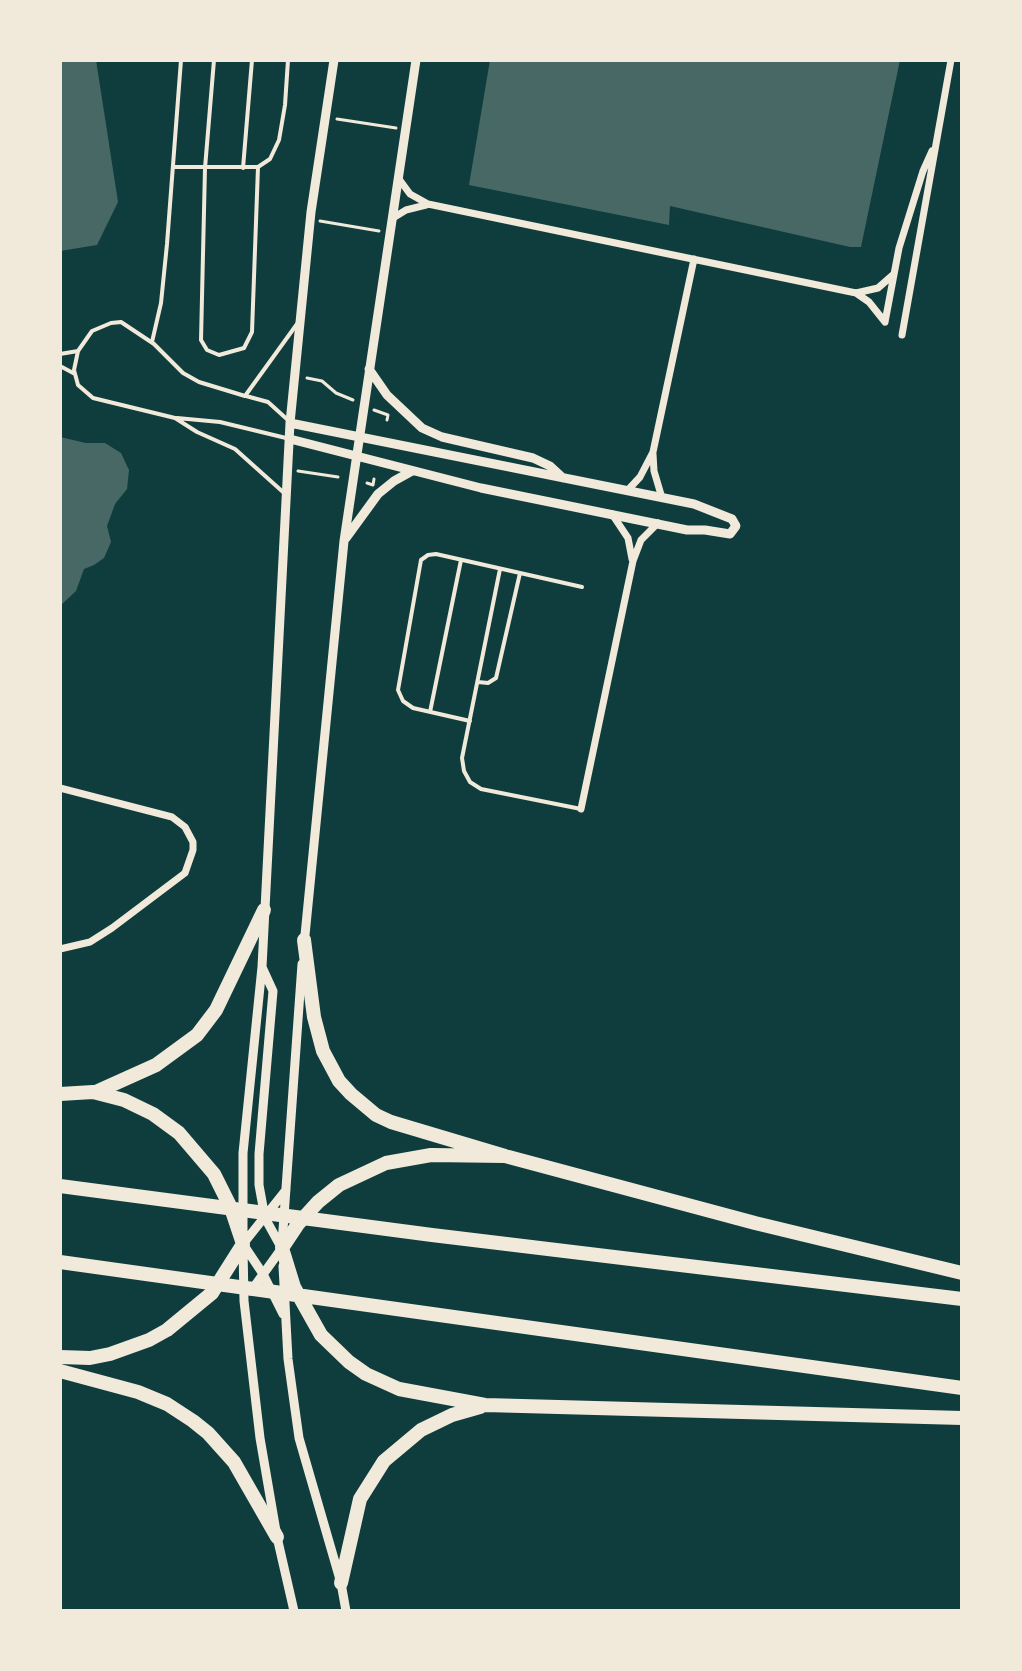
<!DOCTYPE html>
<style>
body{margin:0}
#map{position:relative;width:1022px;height:1671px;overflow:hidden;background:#0f3d3e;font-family:"Fira Sans",sans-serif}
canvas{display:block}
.frame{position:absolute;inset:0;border:62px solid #f1e9da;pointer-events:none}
</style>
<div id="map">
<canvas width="1022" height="1671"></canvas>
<div class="frame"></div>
</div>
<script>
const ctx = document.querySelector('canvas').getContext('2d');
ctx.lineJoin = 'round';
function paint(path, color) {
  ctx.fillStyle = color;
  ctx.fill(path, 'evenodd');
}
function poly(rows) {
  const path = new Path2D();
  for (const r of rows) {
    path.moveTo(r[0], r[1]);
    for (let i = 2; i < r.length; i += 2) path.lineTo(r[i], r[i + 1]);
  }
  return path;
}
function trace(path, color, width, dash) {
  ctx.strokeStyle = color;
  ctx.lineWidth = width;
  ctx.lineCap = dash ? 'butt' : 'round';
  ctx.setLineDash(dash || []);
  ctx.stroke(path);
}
paint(poly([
 [60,60,96,60,118,202,97,245,60,251],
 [490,60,900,60,861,247,850,247,670,206,669,225,469,185],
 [60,437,86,443,105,443,121,453,129,470,127,489,115,504,107,526,111,542,104,558,94,565,84,569,76,591,60,606]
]), '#486865');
trace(poly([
 [337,119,396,128],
 [320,221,379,231],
 [307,378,322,381,336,393,353,400],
 [374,410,388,415,387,420],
 [298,471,338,477],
 [367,483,373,485,374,479]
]), '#f1e9da', 3);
trace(poly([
 [214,60,205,168,201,340,207,350,219,355,244,348,252,332,258,167],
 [174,167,258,167,270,159,279,140,285,105,288,60],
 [243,168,252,60],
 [152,342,161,303,167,244,181,60],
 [60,354,78,351],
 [60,366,75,374],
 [246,396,268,402,289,421],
 [177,418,220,422,286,438],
 [283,492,235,449,197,432,175,418,93,398,78,385,74,370,78,351,92,331,111,323,121,322,154,344,183,373,199,382,245,396,297,324],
 [500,569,462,758,464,771,470,782,481,789,581,809],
 [478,682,488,683,496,678,520,573],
 [430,712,461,560],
 [470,721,413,708,403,701,398,690,421,560,428,555,436,554,582,587]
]), '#f1e9da', 4);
trace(poly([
 [399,179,410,194,428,204,856,293,878,288,894,274],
 [393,218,406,210,426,205],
 [856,293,869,302,885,322],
 [885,322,899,248,923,171,932,151],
 [902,335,951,60],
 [653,454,654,471,662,498],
 [627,491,640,477,653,452,694,259],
 [612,514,628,538,632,559],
 [60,788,172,817,185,827,193,842,193,850,185,873,112,928,90,942,60,949],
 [581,809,633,561,641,540,658,523]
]), '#f1e9da', 7);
trace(poly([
 [369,369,387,395,422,428,442,437,533,458,550,466,563,478],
 [290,439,481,488,687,530,705,530,730,534,736,526,732,519,694,504,290,423],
 [346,538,378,494,394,481,412,471],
 [304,945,344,541,416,60],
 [262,967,273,991,259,1154,259,1185,265,1218,281,1247],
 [243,1232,243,1153,262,967,290,423,311,212,334,60],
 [243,1244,263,1274,283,1314],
 [243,1244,286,1190],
 [282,1244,302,964],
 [243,1247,244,1301,260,1438,277,1537,294,1611],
 [283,1266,288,1359,299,1438,341,1583,346,1611],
 [251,1291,282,1248]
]), '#f1e9da', 9);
trace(poly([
 [304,940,314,1017,323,1051,339,1081,351,1094,376,1115,391,1122,505,1156,755,1223,962,1273],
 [96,1092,156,1065,197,1035,216,1010,264,910],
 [60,1094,93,1092,124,1100,153,1114,179,1133,214,1174,231,1208,243,1244,212,1293,167,1330,149,1340,110,1354,90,1358,60,1357],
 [505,1156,431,1155,386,1163,339,1185,318,1202,298,1224,282,1248,294,1287,321,1335,349,1362,366,1374,399,1389,485,1405,962,1418],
 [60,1186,432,1235,962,1299],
 [60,1262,962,1388],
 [60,1371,138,1392,167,1404,193,1421,208,1433,234,1462,277,1537],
 [341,1583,360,1499,384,1461,421,1430,452,1415,480,1407]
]), '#f1e9da', 14);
</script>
